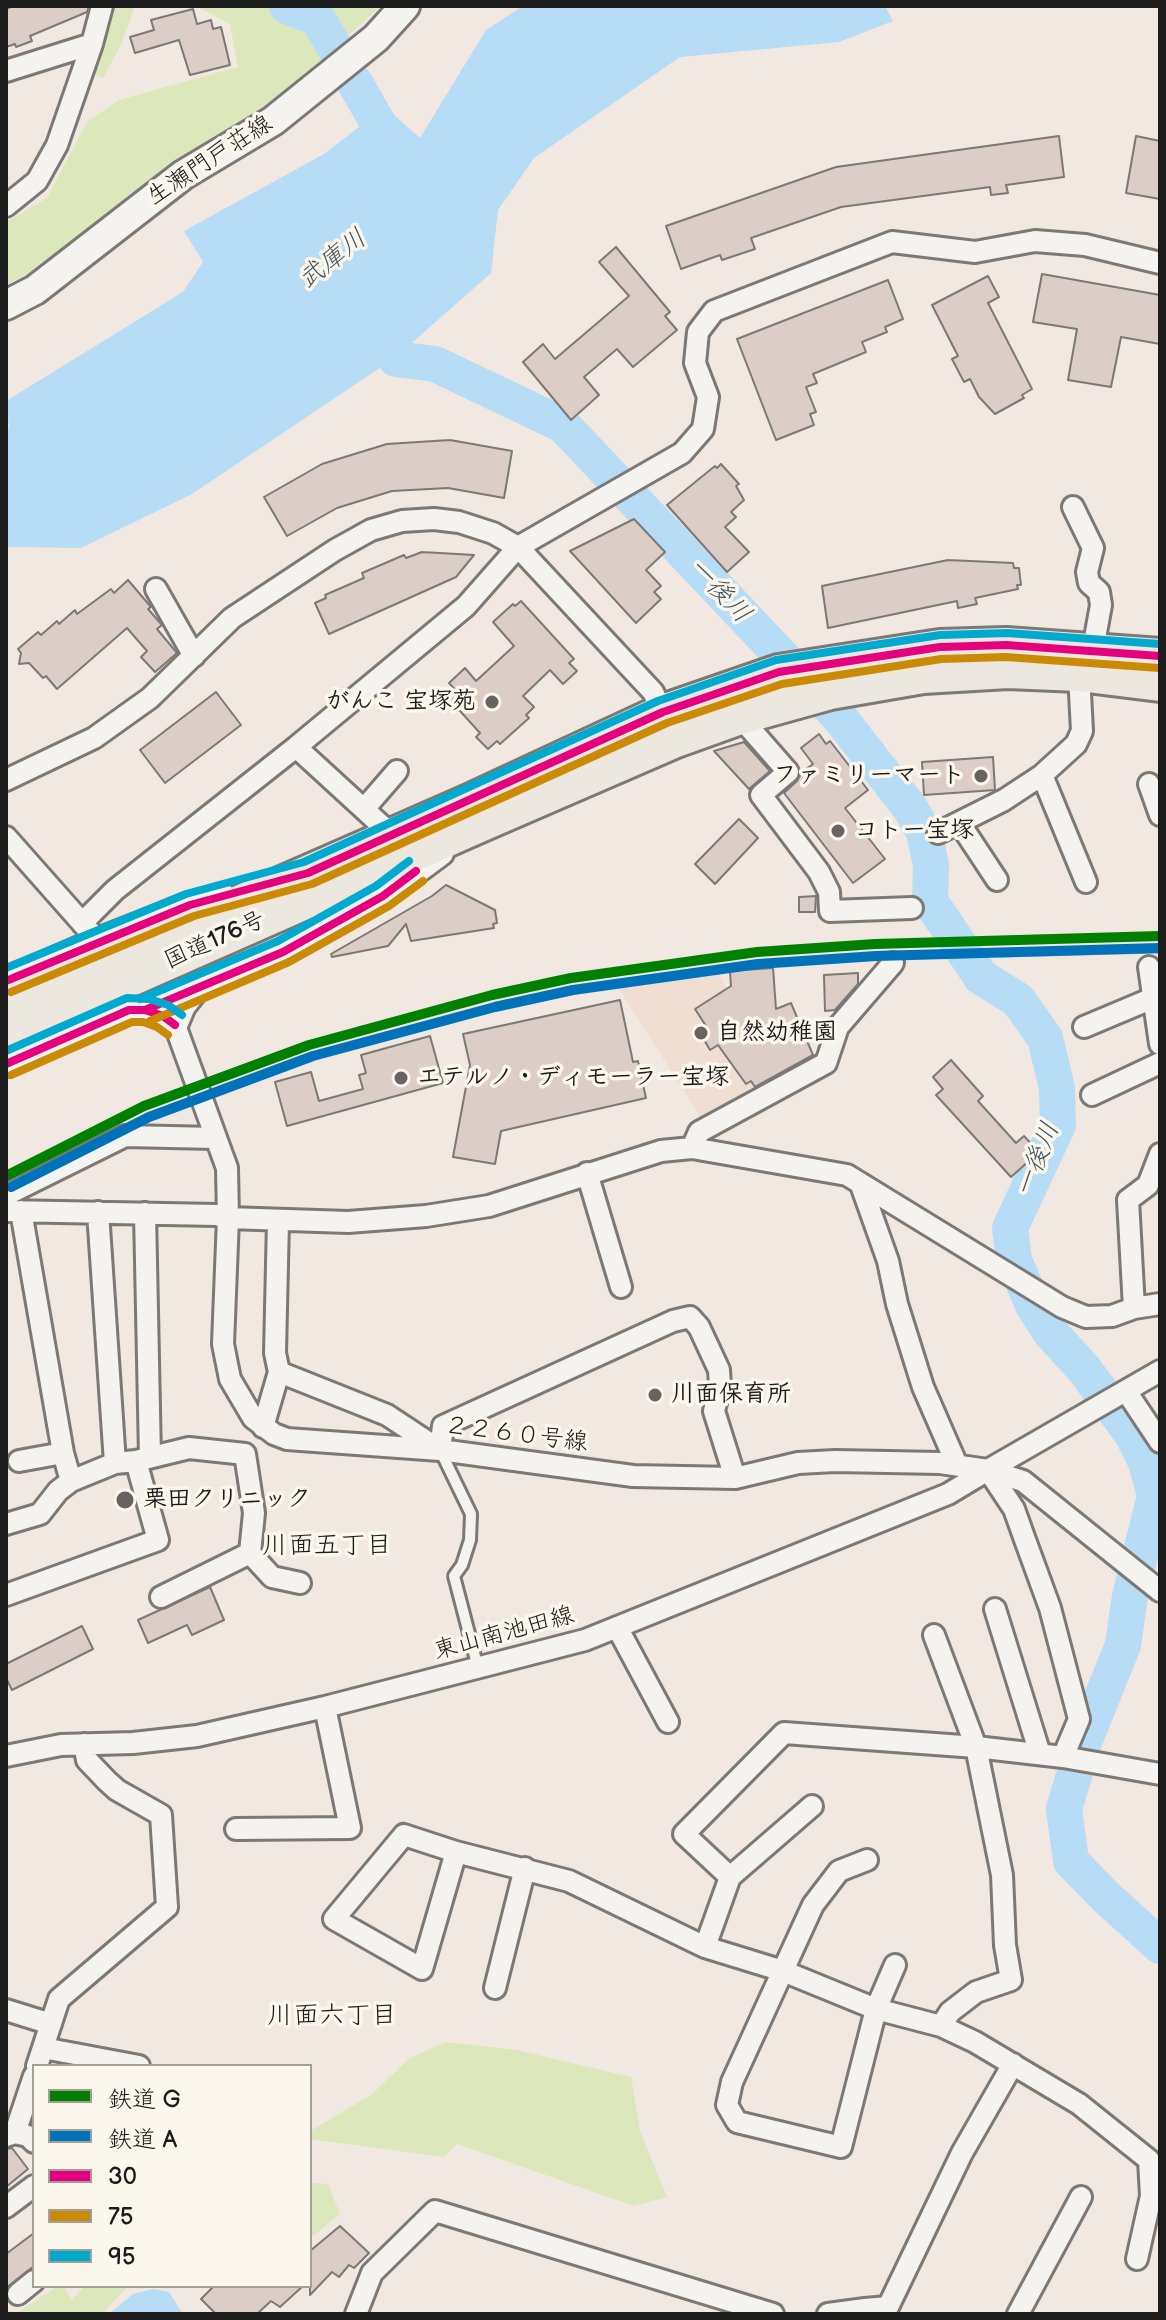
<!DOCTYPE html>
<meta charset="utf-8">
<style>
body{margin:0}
#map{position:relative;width:1166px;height:2320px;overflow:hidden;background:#f0e8e1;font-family:"Balsamiq Sans","Klee One",sans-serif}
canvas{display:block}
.frame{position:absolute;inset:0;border:8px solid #1c1c1c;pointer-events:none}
.legend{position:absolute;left:32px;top:2064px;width:280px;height:224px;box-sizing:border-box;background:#fbf7ec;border:2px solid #a29f99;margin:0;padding:10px 14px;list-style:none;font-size:24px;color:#1c1c1c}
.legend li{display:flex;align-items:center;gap:16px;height:40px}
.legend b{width:40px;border:2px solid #a29f99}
</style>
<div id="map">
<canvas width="1166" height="2320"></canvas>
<div class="frame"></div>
<ul class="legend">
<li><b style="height:10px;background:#008000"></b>鉄道 G</li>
<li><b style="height:10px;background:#0072ba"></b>鉄道 A</li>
<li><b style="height:10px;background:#e5007d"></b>30</li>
<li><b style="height:10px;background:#cb8a06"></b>75</li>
<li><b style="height:10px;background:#00a9ce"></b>95</li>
</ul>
</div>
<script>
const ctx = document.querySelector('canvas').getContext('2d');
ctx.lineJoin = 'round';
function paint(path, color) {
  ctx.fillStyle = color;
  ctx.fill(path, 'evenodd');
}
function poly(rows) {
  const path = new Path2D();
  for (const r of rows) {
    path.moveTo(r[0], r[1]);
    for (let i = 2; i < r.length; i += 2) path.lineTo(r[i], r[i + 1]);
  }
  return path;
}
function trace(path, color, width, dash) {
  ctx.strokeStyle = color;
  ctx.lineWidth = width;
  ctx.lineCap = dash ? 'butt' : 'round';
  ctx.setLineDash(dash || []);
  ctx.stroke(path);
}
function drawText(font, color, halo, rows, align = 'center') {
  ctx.font = font + ' "Balsamiq Sans","Klee One",sans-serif';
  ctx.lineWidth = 7;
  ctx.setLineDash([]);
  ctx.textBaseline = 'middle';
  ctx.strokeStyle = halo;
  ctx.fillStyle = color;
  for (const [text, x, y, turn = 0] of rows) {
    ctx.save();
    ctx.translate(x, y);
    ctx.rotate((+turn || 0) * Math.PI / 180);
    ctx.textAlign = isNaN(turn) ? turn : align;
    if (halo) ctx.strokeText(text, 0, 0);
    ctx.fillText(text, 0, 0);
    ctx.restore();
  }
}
paint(poly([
 [716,970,782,1076,703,1121,619,989]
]), '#f0ded3');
paint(poly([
 [114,6,135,6,121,45,103,78,95,75],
 [196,6,381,6,263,111,132,192,62,255,6,285,6,222,47,198,87,122,119,100,238,67,230,24],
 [445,2042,516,2050,631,2077,640,2131,667,2197,634,2206,457,2144,444,2157,310,2139,310,2131,371,2095,410,2058],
 [310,2183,328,2184,340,2214,310,2238],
 [58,2286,63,2286,72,2300,85,2286,128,2286,102,2314,6,2314,6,2311,18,2312]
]), '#dde7bc');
paint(poly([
 [523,6,885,6,893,21,839,42,680,57,534,158,498,210,491,273,396,357,192,494,81,548,6,547,6,433,9,428,6,401,183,292,203,262,184,231,324,154,385,107,420,138,486,30],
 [153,2289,169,2292,183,2314,109,2314,133,2294]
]), '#b7dcf6');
trace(poly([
 [287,6,317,18,339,54],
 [355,83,398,158],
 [372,313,396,359,435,364,563,425,840,718,910,808,924,832,931,865,930,901,981,977,1018,1000,1045,1038,1057,1088,1058,1125,1010,1228,1014,1260,1033,1305,1050,1332,1084,1369,1132,1434,1146,1462,1155,1496,1130,1596,1123,1645,1084,1742,1064,1809,1071,1861,1105,1896,1160,1946]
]), '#b7dcf6', 36);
const building = poly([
 [13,6,89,6,87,12,30,36,32,41,16,47,15,44,6,47,6,9,13,6],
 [193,9,197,24,211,20,213,29,221,27,230,65,190,75,179,40,135,53,130,37,154,30,151,20,193,9],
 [1059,136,1064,177,1006,185,1008,193,991,195,990,187,841,207,751,238,755,249,722,260,720,255,681,269,666,226,836,167,1059,136],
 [1136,136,1160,141,1160,199,1126,193,1136,136],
 [616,247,670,312,665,316,677,330,633,367,617,349,584,377,599,395,571,420,523,362,543,344,555,359,629,296,599,262,616,247],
 [1042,274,1160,295,1160,344,1121,337,1111,387,1068,380,1077,329,1033,322,1042,274],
 [988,276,999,297,988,303,1032,389,1022,395,1024,398,995,414,979,397,970,379,964,382,952,359,958,356,932,305,988,276],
 [888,280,903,319,885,327,887,332,862,342,866,352,813,374,817,383,806,387,816,412,810,414,814,425,776,440,737,339,888,280],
 [450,440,512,451,504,498,448,488,392,491,337,508,287,536,264,497,322,464,387,444,450,440],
 [721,464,739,484,736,486,744,500,731,512,736,517,725,527,749,552,727,572,667,505,715,466,717,468,721,464],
 [634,519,665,552,646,570,661,586,654,592,661,599,636,623,570,551,634,519],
 [422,552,474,555,456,577,329,634,315,603,326,598,325,595,364,578,362,573,404,555,406,558,422,552],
 [948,560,1013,563,1014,568,1019,568,1021,585,1017,585,1018,589,975,598,977,604,958,608,957,601,828,628,822,586,948,560],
 [128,580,151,607,148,609,162,625,157,629,177,653,155,672,141,657,147,651,127,628,57,689,46,676,43,678,29,663,19,664,21,653,18,649,38,632,41,635,57,621,59,624,75,610,77,614,111,589,114,593,128,580],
 [521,601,574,659,569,663,577,671,563,684,550,670,523,696,534,707,526,715,529,718,500,744,497,741,488,749,476,737,480,733,451,701,459,694,449,683,465,668,476,681,514,646,493,622,513,604,515,606,521,601],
 [216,692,241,725,165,783,140,750,216,692],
 [819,734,826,744,830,741,868,790,845,808,885,859,853,883,784,793,797,781,801,773,813,764,801,748,819,734],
 [744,742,770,771,749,789,714,751,744,742],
 [993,757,995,790,924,795,922,762,993,757],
 [739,819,758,838,715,884,695,864,739,819],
 [446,885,495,910,497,923,493,924,494,928,411,941,406,924,388,946,332,957,331,954,432,896,446,885],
 [816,896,815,912,799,912,799,897,816,896],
 [773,968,776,1009,791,1003,813,1055,755,1087,751,1081,746,1084,718,1045,710,1050,699,1031,706,1026,695,1009,731,986,730,971,773,968],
 [858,973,858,984,835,1010,825,1011,824,975,858,973],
 [620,1000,633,1062,638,1061,646,1098,501,1131,495,1164,453,1157,470,1065,463,1034,620,1000],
 [430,1036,443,1083,287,1126,275,1082,311,1072,319,1101,363,1089,359,1075,366,1073,361,1055,430,1036],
 [951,1060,983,1096,978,1101,1016,1143,1024,1136,1039,1152,1011,1177,936,1095,943,1089,933,1077,951,1060],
 [210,1587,224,1620,192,1635,187,1625,148,1643,138,1620,210,1587],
 [82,1626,93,1649,12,1690,6,1678,6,1664,82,1626],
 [12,2148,28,2169,6,2187,6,2149,12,2148],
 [340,2226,369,2253,354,2268,349,2265,339,2277,332,2272,310,2295,310,2251,340,2226],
 [34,2233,34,2266,6,2288,6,2254,34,2233],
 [214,2286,303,2286,280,2307,271,2301,257,2314,216,2314,201,2299,214,2286]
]);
paint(building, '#dccec7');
trace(building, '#7b7875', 2);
const service = poly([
 [440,1450,471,1514,470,1540,462,1565,454,1576,478,1668]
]);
const minor = poly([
 [6,71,92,44],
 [6,206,37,181,57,145,92,44,102,6],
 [1073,507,1093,548,1087,572,1089,583,1099,592,1101,605,1093,649],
 [156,589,194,656],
 [740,717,788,772,761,795,819,872,829,892,830,911,912,908],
 [296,747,392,835],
 [1042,775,1086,882],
 [6,780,94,738,150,698,232,618,335,550,371,530,402,521,434,519,459,522,493,533,518,547,653,692,666,719],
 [1149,784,1160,815],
 [364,809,397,771],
 [960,824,997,880],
 [938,833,1004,800,1042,775,1076,744,1082,731,1079,674],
 [6,837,91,933],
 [82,923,115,890,296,747,466,606,518,547,682,453,703,429,708,397,695,363,698,332,714,311,892,242,975,252,1035,241,1085,245,1160,263],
 [893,963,838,1027,826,1063,699,1132,692,1148,847,1175,1062,1307,1086,1317,1112,1316,1134,1308,1160,1304],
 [1149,967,1160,1044],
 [175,1025,227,1168,228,1218,223,1344,230,1379,253,1418,274,1434,287,1439,440,1450,633,1476,735,1478,798,1463,835,1461,940,1463,988,1470,1160,1371],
 [1084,1027,1153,998],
 [1092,1095,1160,1063],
 [587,1173,621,1287],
 [861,1185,888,1261,897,1304,923,1387,957,1465],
 [6,1195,125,1136,215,1138],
 [6,1211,217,1215,228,1218,348,1222,426,1216,489,1206,661,1151,692,1148],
 [21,1211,63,1453,71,1481],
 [98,1212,115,1463],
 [145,1213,150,1457],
 [1134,1308,1128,1200,1148,1185,1160,1154],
 [279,1372,387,1415,440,1450,443,1426,673,1321,690,1317,699,1327,719,1370,720,1386,714,1411,735,1478],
 [1126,1391,1160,1442],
 [263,1427,279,1372,275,1353,278,1220],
 [19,1461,63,1453],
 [988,1470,1014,1509,1024,1537,1050,1608,1079,1719,1063,1757,976,1747,784,1733,684,1834,730,1877,705,1947,783,1971,876,2009,941,2026,975,2042,1079,2104,1149,2160,1151,2196,1137,2259],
 [988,1470,1023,1481,1160,1591],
 [6,1524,40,1514,58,1491,71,1481,115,1463,136,1461,189,1448,245,1454,254,1513,250,1553,161,1597],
 [250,1553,272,1577,300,1583],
 [6,1595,158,1540,136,1461],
 [995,1609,1040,1754],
 [617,1627,668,1722],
 [934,1635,976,1747,1002,1875,1005,1945,1011,1980,976,1992,950,2012,941,2026],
 [6,1756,61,1745,133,1743,197,1736,325,1707,585,1640,948,1494,988,1470],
 [1063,1757,1160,1774],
 [236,1829,350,1828,325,1707],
 [456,1852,422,1969,334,1919,404,1835,456,1852,569,1881,705,1947],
 [867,1860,839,1871,813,1905,732,2082,727,2105,737,2122,841,2147,876,2009,895,1965],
 [730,1877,812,1806],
 [495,1988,525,1868],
 [6,2010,51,2024],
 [43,2048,139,2066],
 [37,2066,59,1999,167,1907,161,1815,117,1790,107,1781,87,1760,84,1744],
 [15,2133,34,2076],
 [6,2136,15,2133,28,2136,34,2142],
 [6,2207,34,2186],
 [18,2294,34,2281],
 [356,2314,372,2273,435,2211,773,2314],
 [828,2314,865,2309],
 [863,2314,865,2309,888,2307,962,2153,1013,2064],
 [1018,2314,1081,2197]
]);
const tertiary = poly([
 [6,981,98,941,190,905,223,896],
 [145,1010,283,952,383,896,441,853],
 [6,1064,129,1010,145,1010,163,1016,175,1025,183,1006,198,987]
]);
const secondary = poly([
 [6,305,35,290,183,175,273,121,376,38,405,6]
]);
const trunk = poly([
 [6,1005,469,802,663,712,779,672,940,647,1006,645,1160,656],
 [6,1034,482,824,676,740,740,717,830,692,923,676,1008,671,1079,674,1160,684]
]);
trace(service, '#7b7875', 16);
trace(minor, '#7b7875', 26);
trace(tertiary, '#7b7875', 30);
trace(secondary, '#7b7875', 34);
trace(trunk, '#7b7875', 40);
trace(service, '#f5f3ef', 10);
trace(minor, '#f5f3ef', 20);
trace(tertiary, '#f5f3ef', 24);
trace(secondary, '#f5f3ef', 28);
trace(trunk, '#ede8df', 34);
const rail = poly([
 [1000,953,1160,949]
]);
trace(rail, '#aba9a6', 9);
trace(rail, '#fbf7ec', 6, [18]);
trace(poly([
 [6,981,190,905,308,873,663,712,779,672,940,647,1006,645,1160,656],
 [145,1010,283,952,383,896,416,871],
 [6,1064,129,1010,145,1010,163,1016,175,1025]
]), '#e5007d', 8);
trace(poly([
 [11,992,194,916,312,884,667,723,782,684,941,659,1006,657,1159,668],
 [150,1021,289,962,389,906,423,881],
 [11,1075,132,1022,143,1022,157,1027,168,1035]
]), '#cb8a06', 8);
trace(poly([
 [6,968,186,894,304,862,658,701,776,660,940,635,1007,633,1160,644],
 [140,999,278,941,376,886,409,861],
 [6,1051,127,998,149,999,168,1005,182,1015]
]), '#00a9ce', 8);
trace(poly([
 [6,1176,144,1106,309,1045,492,995,571,978,757,952,875,944,1160,936]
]), '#008000', 10);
trace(poly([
 [11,1187,149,1117,313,1056,495,1007,573,990,758,964,876,956,1160,948]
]), '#0072ba', 10);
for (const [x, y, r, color] of [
 [492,702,8,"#666361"],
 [981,776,8,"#666361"],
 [838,831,8,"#666361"],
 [701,1033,8,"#666361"],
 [401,1078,8,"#666361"],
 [655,1395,8,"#666361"],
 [125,1500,10,"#666361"]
]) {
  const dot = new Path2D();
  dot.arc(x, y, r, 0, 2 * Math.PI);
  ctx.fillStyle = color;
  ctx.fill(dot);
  trace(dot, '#fbf7ec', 3);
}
drawText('24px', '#1c1c1c', '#fbf7ec', [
 ["生瀬門戸荘線",210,161,-33],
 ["国道176号",215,941,-24],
 ["２２６０号線",516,1435,7],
 ["東山南池田線",504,1634,-15]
]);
drawText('bold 24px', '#1c1c1c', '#fbf7ec', [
 ["がんこ 宝塚苑",476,702,"right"],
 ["ファミリーマート",965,776,"right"],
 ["コトー宝塚",854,831],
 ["自然幼稚園",717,1033],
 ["エテルノ・ディモーラー宝塚",417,1078],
 ["川面保育所",671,1395],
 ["栗田クリニック",143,1500]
], 'left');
drawText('italic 26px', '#435460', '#fbf7ec', [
 ["武庫川",333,260,-38],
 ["一後川",719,591,47],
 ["一後川",1038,1160,-68]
]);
drawText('26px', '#1c1c1c', '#fbf7ec', [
 ["川面五丁目",327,1546],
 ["川面六丁目",332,2016]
]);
</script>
